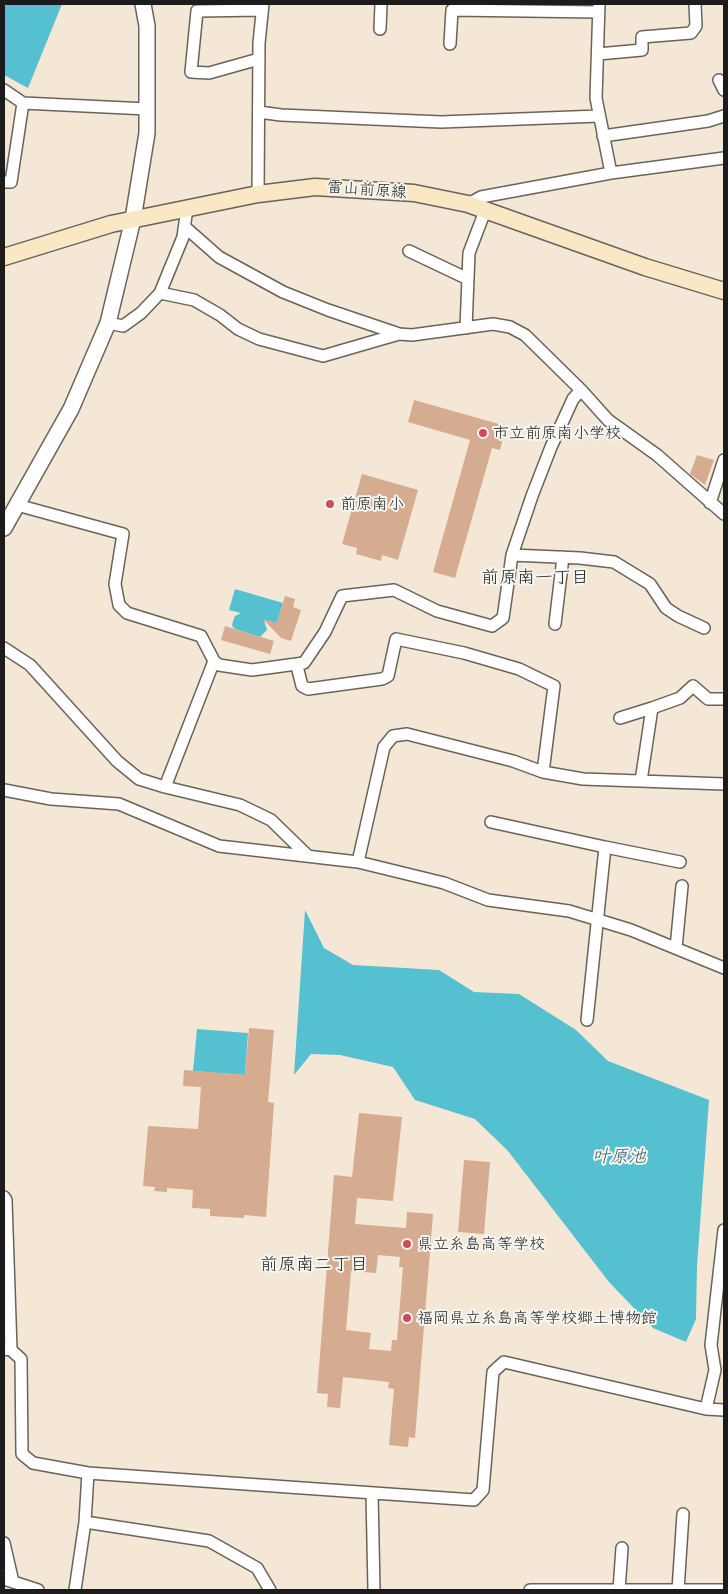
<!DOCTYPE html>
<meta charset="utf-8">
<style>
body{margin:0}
#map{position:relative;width:728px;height:1594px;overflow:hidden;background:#f4e7d5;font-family:Delius,sans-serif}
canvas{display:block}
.frame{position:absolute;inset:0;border:5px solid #1c1c1c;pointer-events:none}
</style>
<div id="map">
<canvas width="728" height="1594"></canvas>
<div class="frame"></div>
</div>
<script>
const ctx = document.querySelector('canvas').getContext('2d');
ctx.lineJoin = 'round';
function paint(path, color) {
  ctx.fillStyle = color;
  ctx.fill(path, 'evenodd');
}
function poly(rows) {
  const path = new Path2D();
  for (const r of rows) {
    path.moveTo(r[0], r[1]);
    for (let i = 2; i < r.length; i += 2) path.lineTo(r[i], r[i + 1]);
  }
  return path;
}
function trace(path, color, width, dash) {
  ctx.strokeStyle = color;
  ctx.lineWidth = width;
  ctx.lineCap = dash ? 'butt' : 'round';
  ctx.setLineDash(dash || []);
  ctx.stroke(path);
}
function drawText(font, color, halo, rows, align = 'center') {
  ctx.font = font + ' Delius,"Klee One",sans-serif';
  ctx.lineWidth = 4;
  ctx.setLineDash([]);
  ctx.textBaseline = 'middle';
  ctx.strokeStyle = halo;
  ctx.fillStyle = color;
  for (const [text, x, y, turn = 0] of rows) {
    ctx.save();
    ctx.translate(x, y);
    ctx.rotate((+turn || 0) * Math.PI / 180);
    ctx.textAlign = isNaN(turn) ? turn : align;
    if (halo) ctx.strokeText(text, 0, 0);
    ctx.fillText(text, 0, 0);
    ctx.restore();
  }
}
paint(poly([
 [4,4,62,4,28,88,4,75],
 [235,589,283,603,277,623,264,620,267,630,260,637,235,629,232,626,233,621,235,616,241,613,229,610],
 [305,910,324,948,353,965,439,970,474,992,519,994,576,1030,608,1061,709,1100,697,1266,696,1319,686,1342,653,1328,609,1282,508,1151,475,1119,415,1100,393,1067,340,1055,311,1054,294,1075],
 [197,1029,248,1033,245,1075,193,1071]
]), '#55c0d0');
paint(poly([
 [414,400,506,426,500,450,492,448,455,578,433,572,470,440,408,422],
 [697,455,714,460,705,485,690,474],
 [362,474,418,490,398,560,382,555,381,561,356,554,357,548,342,544],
 [285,596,295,599,293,607,301,610,291,641,281,638,263,619,277,623],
 [225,626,274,641,270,654,221,640],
 [249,1028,274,1030,268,1102,274,1103,266,1217,244,1215,244,1218,210,1216,210,1209,192,1208,193,1190,167,1188,167,1192,154,1191,155,1187,143,1186,148,1126,198,1129,201,1087,183,1086,184,1070,245,1075],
 [359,1113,402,1117,393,1201,357,1198,355,1224,406,1228,407,1212,433,1214,415,1438,409,1437,408,1447,389,1445,394,1389,388,1388,389,1382,343,1377,340,1408,327,1407,328,1394,317,1393,334,1175,352,1177],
 [378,1255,400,1257,399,1267,403,1267,397,1340,392,1340,391,1351,369,1349,371,1333,346,1330,351,1271,376,1273],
 [464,1160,490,1162,484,1234,458,1232]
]), '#d5ac90');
const minor = poly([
 [599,4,596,98,611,173],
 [380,29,381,4],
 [450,44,452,10,599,12],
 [598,54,642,50,642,37,691,33,696,26,695,4],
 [259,59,209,73,191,72,197,11,262,10],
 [719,80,724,90],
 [4,90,23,103,147,109],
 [259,112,281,115,441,122,599,116],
 [603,136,708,121,724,116],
 [4,182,11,182,23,103],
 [258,194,259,43,263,4],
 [468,204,481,197,611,173,724,158],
 [185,227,219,257,283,292,328,310,399,334],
 [409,251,468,279],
 [160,293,194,300,220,315,238,329,259,339,323,356,399,334,412,335,493,324,510,327,525,335,581,390,608,420,657,455,724,514],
 [108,323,123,326,141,313,160,293,183,237,187,208],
 [466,328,469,253,485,211],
 [710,503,724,460],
 [17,505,123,534,115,584,119,605,127,613,201,636,214,661,219,665,252,670,304,663,325,632,342,596,394,590,437,611,492,626,503,618,512,555,532,496,551,447,573,399,581,390],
 [512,555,580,558,614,562,650,584,666,608,678,616,704,628],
 [555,624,563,557],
 [4,648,30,665,117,761,139,779,165,787,240,805,271,820,308,856],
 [297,666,302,686,308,689,382,679,388,676,396,639,464,653,519,669,554,686,543,772],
 [652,708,680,698,693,686,708,699,724,699],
 [620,718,652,708,641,781],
 [165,787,214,661],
 [4,790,51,799,119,804,219,846,358,862,444,883,488,900,569,911,631,930,724,968],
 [491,822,605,847,587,1020],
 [605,847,680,862],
 [358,862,384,747,393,736,407,734,513,761,543,772,583,779,724,784],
 [676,948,682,886],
 [4,1197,6,1200,11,1350],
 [4,1349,11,1350,21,1359,22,1454,33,1463,88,1473,474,1500,483,1490,493,1372,504,1362,706,1409,724,1410],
 [706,1409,715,1370,711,1345,724,1230],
 [372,1493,374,1590],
 [85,1522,209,1541,257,1568,270,1590],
 [4,1543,13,1582],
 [4,1579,38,1590],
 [75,1590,85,1522,88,1473],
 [530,1590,724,1590],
 [619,1590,622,1548],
 [678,1590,683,1514]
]);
const tertiary = poly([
 [4,528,71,409,108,323,133,219,147,133,147,26,143,4]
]);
const secondary = poly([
 [4,257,111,224,258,194,315,187,414,193,468,204,645,267,724,291]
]);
trace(minor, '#68635d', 14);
trace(tertiary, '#68635d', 18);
trace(secondary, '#68635d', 19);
trace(minor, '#fff', 11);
trace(tertiary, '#fff', 15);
trace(secondary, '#fae7c3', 16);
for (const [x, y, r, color] of [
 [483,433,5,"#d1495b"],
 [330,504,5,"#d1495b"],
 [407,1244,5,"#d1495b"],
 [407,1318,5,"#d1495b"]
]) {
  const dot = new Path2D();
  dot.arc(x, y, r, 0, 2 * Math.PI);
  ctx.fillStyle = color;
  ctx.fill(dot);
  trace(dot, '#f6f6f2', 2);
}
drawText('16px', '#1c1c1c', '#f6f6f2', [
 ["雷山前原線",367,190,4]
]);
drawText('16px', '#1c1c1c', '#f6f6f2', [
 ["市立前原南小学校",493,433],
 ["前原南小",340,504],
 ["県立糸島高等学校",417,1244],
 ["福岡県立糸島高等学校郷土博物館",417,1318]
], 'left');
drawText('18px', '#1c1c1c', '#f6f6f2', [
 ["前原南一丁目",535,578],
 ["前原南二丁目",314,1265]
]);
drawText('italic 18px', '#335e64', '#f6f6f2', [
 ["叶原池",619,1157]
]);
</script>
